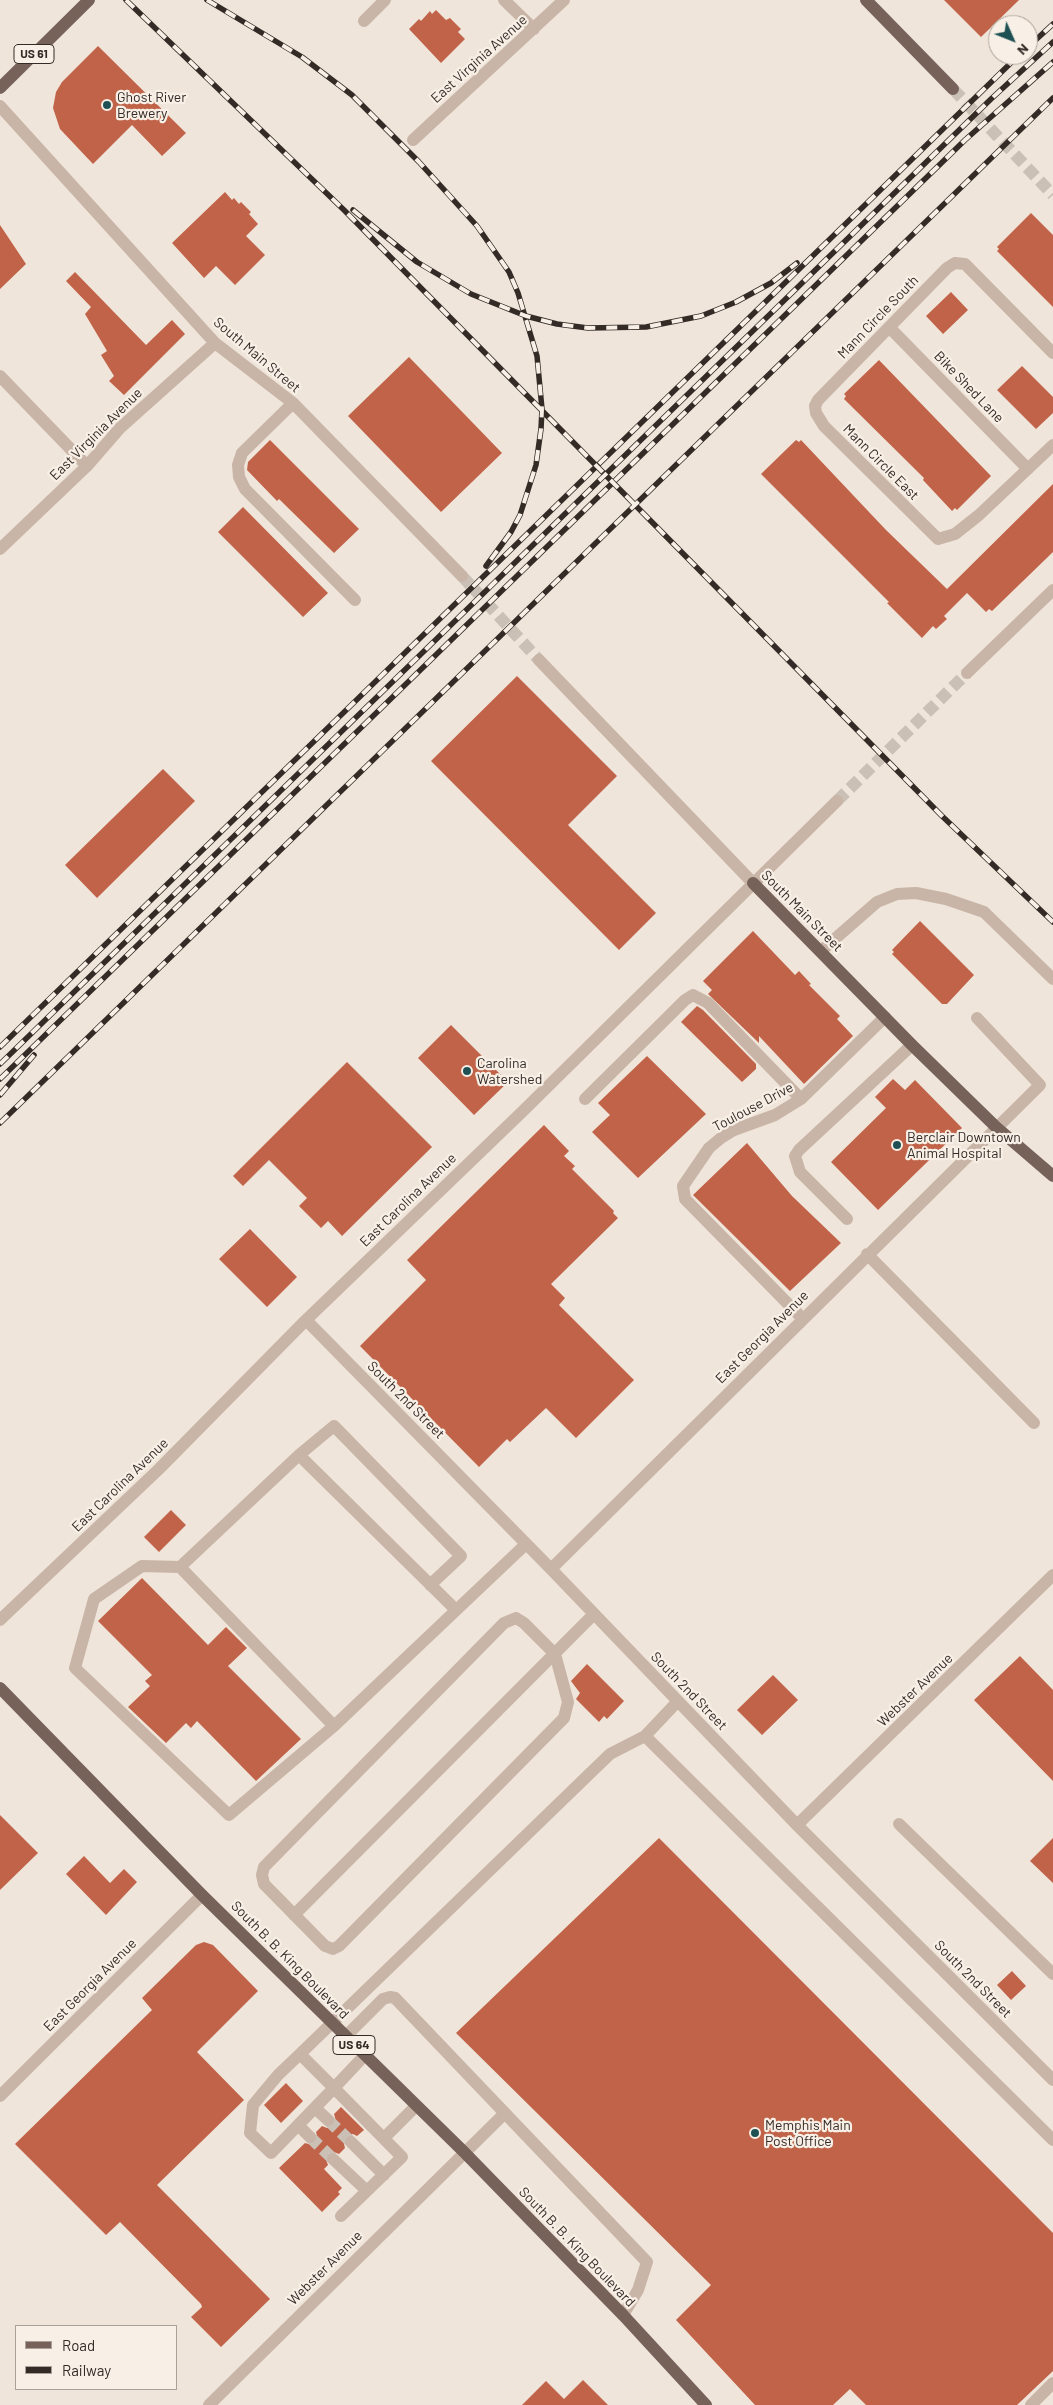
<!DOCTYPE html>
<style>
body{margin:0}
#map{position:relative;width:1053px;height:2405px;overflow:hidden;background:#f0e5da;font-family:Barlow,sans-serif}
canvas{display:block}
.legend{position:absolute;left:15px;top:2325px;width:162px;height:65px;box-sizing:border-box;background:#f8f0e6;border:1px solid #aaa19a;margin:0;padding:6px 9px;list-style:none;font-size:15px;color:#342b27}
.legend li{display:flex;align-items:center;gap:10px;height:25px}
.legend b{width:25px;border:1px solid #aaa19a}
.north{position:absolute;left:988px;top:15px;width:50px;height:50px;box-sizing:border-box;background:#f8f0e6;border:1px solid #aaa19a;border-radius:50%;rotate:134deg;font-size:14px;font-weight:700;line-height:20px;text-align:center;color:#342b27}
.north::after{content:'';display:block;margin:auto;width:18px;height:22px;background:#1f5154;clip-path:polygon(50% 0,100% 100%,50% 72%,0 100%)}
</style>
<div id="map">
<canvas width="1053" height="2405"></canvas>
<ul class="legend">
<li><b style="height:6px;background:#766259"></b>Road</li>
<li><b style="height:6px;background:#342b27"></b>Railway</li>
</ul>
<div class="north">N</div>
</div>
<script>
const ctx = document.querySelector('canvas').getContext('2d');
ctx.lineJoin = 'round';
function paint(path, color) {
  ctx.fillStyle = color;
  ctx.fill(path, 'evenodd');
}
function poly(rows) {
  const path = new Path2D();
  for (const r of rows) {
    path.moveTo(r[0], r[1]);
    for (let i = 2; i < r.length; i += 2) path.lineTo(r[i], r[i + 1]);
  }
  return path;
}
function trace(path, color, width, dash) {
  ctx.strokeStyle = color;
  ctx.lineWidth = width;
  ctx.lineCap = dash ? 'butt' : 'round';
  ctx.setLineDash(dash || []);
  ctx.stroke(path);
}
function drawText(font, color, halo, rows, align = 'center') {
  ctx.font = font + ' Barlow,sans-serif';
  ctx.lineWidth = 4.5;
  ctx.setLineDash([]);
  ctx.textBaseline = 'middle';
  ctx.strokeStyle = halo;
  ctx.fillStyle = color;
  for (const [text, x, y, turn = 0] of rows) {
    ctx.save();
    ctx.translate(x, y);
    ctx.rotate((+turn || 0) * Math.PI / 180);
    ctx.textAlign = isNaN(turn) ? turn : align;
    if (halo) ctx.strokeText(text, 0, 0);
    ctx.fillText(text, 0, 0);
    ctx.restore();
  }
}
paint(poly([
 [944,0,1019,0,981,37],
 [436,10,446,20,450,18,461,29,458,32,465,39,441,63,409,29,419,19,421,21,430,11,432,14],
 [98,46,186,133,162,156,132,125,93,164,60,129,53,108,56,92,62,82],
 [225,192,232,200,234,198,239,204,241,202,251,212,249,214,258,224,246,236,265,255,235,285,216,266,204,278,172,243],
 [1031,213,1053,235,1053,307,997,251,999,249,997,247],
 [0,225,26,264,0,289],
 [75,272,146,345,172,320,185,334,124,395,109,381,114,376,101,355,107,351,85,314,91,307,66,281],
 [951,292,968,310,943,334,926,316],
 [409,357,502,453,441,512,348,416],
 [879,360,991,476,957,510,955,508,952,511,923,480,924,478,844,399,846,396,844,394],
 [1022,366,1053,397,1053,413,1036,429,997,390],
 [270,440,359,529,334,553,279,499,277,501,247,470,248,462],
 [796,440,799,442,801,440,886,530,947,589,1053,484,1053,552,992,611,989,609,986,612,967,593,944,616,947,619,936,629,933,626,922,638,887,603,889,602,761,474],
 [243,507,328,593,303,617,218,532],
 [517,676,617,776,568,825,656,913,619,950,431,761],
 [163,769,195,801,97,898,65,865],
 [920,921,974,975,947,1004,942,1004,892,954,894,952,892,950],
 [753,931,795,975,799,971,811,984,809,985,840,1016,837,1019,853,1036,804,1084,759,1036,759,1043,708,994,712,990,703,981],
 [697,1006,703,1010,756,1064,756,1069,742,1082,681,1022],
 [451,1025,508,1082,474,1115,418,1058],
 [647,1056,706,1114,638,1178,592,1132,610,1115,598,1103],
 [347,1062,432,1147,342,1236,328,1221,321,1228,299,1206,307,1198,269,1160,243,1186,233,1176],
 [893,1079,905,1090,915,1080,962,1128,878,1210,831,1162,886,1108,875,1097],
 [544,1125,569,1151,564,1156,575,1166,572,1169,614,1211,613,1213,618,1218,551,1284,565,1298,559,1305,634,1380,576,1438,546,1408,510,1442,507,1439,479,1467,360,1346,426,1280,407,1260],
 [747,1143,792,1196,841,1243,790,1291,693,1195],
 [250,1229,297,1277,267,1307,219,1259],
 [171,1510,186,1525,159,1552,144,1537],
 [142,1578,208,1645,226,1627,247,1648,228,1666,301,1739,256,1781,197,1721,191,1728,186,1723,166,1743,128,1707,150,1686,145,1681,152,1675,98,1621],
 [1020,1656,1053,1690,1053,1781,974,1700],
 [587,1664,624,1701,607,1719,604,1716,599,1722,576,1699,580,1693,571,1681],
 [773,1675,798,1700,762,1735,737,1710],
 [0,1815,38,1853,0,1890],
 [659,1838,1053,2233,1053,2371,1017,2405,866,2405,850,2389,833,2405,755,2405,676,2320,711,2285,456,2033],
 [1053,1838,1053,1883,1030,1861],
 [84,1856,110,1883,124,1869,137,1882,106,1915,66,1874],
 [204,1942,213,1945,258,1991,197,2052,244,2100,157,2185,270,2299,221,2347,191,2317,202,2307,201,2304,120,2222,106,2235,15,2144,152,2010,142,1998,196,1945],
 [1012,1971,1026,1986,1011,2000,997,1985],
 [286,2083,303,2101,281,2123,264,2105],
 [341,2107,364,2130,357,2136,353,2134,346,2136,343,2140,345,2148,339,2154,331,2151,325,2157,328,2165,324,2169,342,2188,338,2192,340,2194,322,2212,279,2168,305,2143,312,2145,315,2143,318,2139,316,2132,322,2126,327,2128,334,2126,336,2121,334,2114],
 [583,2380,608,2405,522,2405,546,2381,564,2399]
]), '#c06348');
trace(poly([
 [462,576,539,660],
 [837,801,967,673],
 [328,2120,351,2142],
 [310,2137,333,2159]
]), '#cac0b6', 12, [12, 6]);
trace(poly([
 [953,89,1053,195]
]), '#cac0b6', 12, [12, 6]);
trace(poly([
 [504,0,534,29],
 [364,21,385,0],
 [0,106,215,343,293,403,462,576],
 [413,140,564,0],
 [889,327,1028,469],
 [1053,353,965,264,955,263,947,268,818,400,815,406,816,413,824,426,938,539,955,534,979,515,1053,445],
 [0,376,87,466],
 [293,403,242,453,238,465,239,477,245,489,355,600],
 [0,549,87,466,120,428,215,343],
 [539,660,753,883],
 [967,673,1053,590],
 [821,951,877,902,897,894,916,893,946,899,984,912,1053,979],
 [585,1099,685,1000,693,995,708,1003,801,1099],
 [847,1219,800,1172,795,1156,799,1150,912,1045],
 [867,1254,1034,1423],
 [802,1318,685,1199,683,1186,709,1148,721,1138,734,1130,775,1115,801,1099,885,1017],
 [306,1320,551,1569,797,1825,1053,2080],
 [299,1455,334,1426,461,1556,430,1585],
 [180,1567,299,1455,456,1610],
 [551,1569,1040,1085,977,1018],
 [516,1618,524,1623,555,1654,568,1702,564,1718,339,1946,333,1949,325,1946,264,1884,262,1875,264,1867,504,1623,516,1618],
 [0,1620,159,1469,306,1320,523,1111,837,801],
 [334,1726,229,1815,75,1668,94,1599,142,1566,180,1567,334,1726,526,1544],
 [645,1736,678,1701],
 [899,1824,1053,1974],
 [797,1825,1053,1575],
 [294,1915,594,1614],
 [346,2036,383,1999,390,1997,395,1998,647,2262,638,2290,623,2315],
 [300,2054,610,1754,645,1736,1053,2140],
 [0,2096,202,1895],
 [315,2108,328,2120],
 [298,2125,310,2137],
 [384,2138,416,2106],
 [351,2142,384,2175],
 [333,2159,367,2191],
 [341,2216,402,2157,334,2088,300,2054,278,2075,253,2105,250,2133,271,2153,334,2088,365,2055],
 [209,2405,505,2113],
 [1031,2405,1053,2383]
]), '#c8b5a7', 12);
trace(poly([
 [866,0,953,89],
 [0,88,89,0],
 [753,883,912,1045,996,1127,1053,1176],
 [0,1688,202,1895,464,2152,623,2315,706,2405]
]), '#766259', 12);
const rail = poly([
 [126,0,344,210,942,816,1053,922],
 [207,0,302,57,352,95,419,162,477,226,509,272,518,293,537,356,542,409,541,429,536,465,520,515,511,532,486,566],
 [1028,47,1053,24],
 [353,210,417,262,471,294,526,316,557,324,588,328,646,327,701,316,736,302,771,283,797,263],
 [0,1047,1019,55],
 [0,1064,991,99,1053,42],
 [0,1079,965,140,1053,62],
 [0,1095,34,1055],
 [0,1123,1053,98]
]);
trace(rail, '#342b27', 5.5);
trace(rail, '#f8f0e6', 4, [11]);
for (const [x, y, r, color] of [
 [107,105,5,"#1f5154"],
 [467,1071,5,"#1f5154"],
 [897,1145,5,"#1f5154"],
 [755,2133,5,"#1f5154"]
]) {
  const dot = new Path2D();
  dot.arc(x, y, r, 0, 2 * Math.PI);
  ctx.fillStyle = color;
  ctx.fill(dot);
  trace(dot, '#f8f0e6', 2);
}
for (const [x, y, w] of [
 [34,54,40],
 [354,2045,42]
]) {
  const box = new Path2D();
  box.roundRect(x - w / 2, y - 9.5, w, 19, 4);
  ctx.fillStyle = '#f8f0e6';
  ctx.fill(box);
  trace(box, '#342b27', 1);
}
drawText('bold 12px', '#342b27', null, [
 ["US 61",34,54],
 ["US 64",354,2045]
]);
drawText('14px', '#342b27', '#f8f0e6', [
 ["East Virginia Avenue",479,59,-42],
 ["Mann Circle South",878,317,-46],
 ["South Main Street",257,355,40],
 ["Bike Shed Lane",969,387,46],
 ["East Virginia Avenue",96,434,-45],
 ["Mann Circle East",881,462,45],
 ["South Main Street",802,911,45],
 ["Toulouse Drive",753,1107,-28],
 ["East Carolina Avenue",408,1200,-44],
 ["East Georgia Avenue",762,1337,-45],
 ["South 2nd Street",406,1400,45],
 ["East Carolina Avenue",120,1485,-44],
 ["Webster Avenue",915,1690,-44],
 ["South 2nd Street",689,1691,46],
 ["South B. B. King Boulevard",290,1960,45],
 ["South 2nd Street",973,1979,45],
 ["East Georgia Avenue",90,1985,-45],
 ["South B. B. King Boulevard",577,2247,46],
 ["Webster Avenue",325,2268,-45]
]);
drawText('14px', '#342b27', '#f8f0e6', [
 ["Ghost River",117,97],
 ["Brewery",117,113],
 ["Carolina",477,1063],
 ["Watershed",477,1079],
 ["Berclair Downtown",907,1137],
 ["Animal Hospital",907,1153],
 ["Memphis Main",765,2125],
 ["Post Office",765,2141]
], 'left');
</script>
